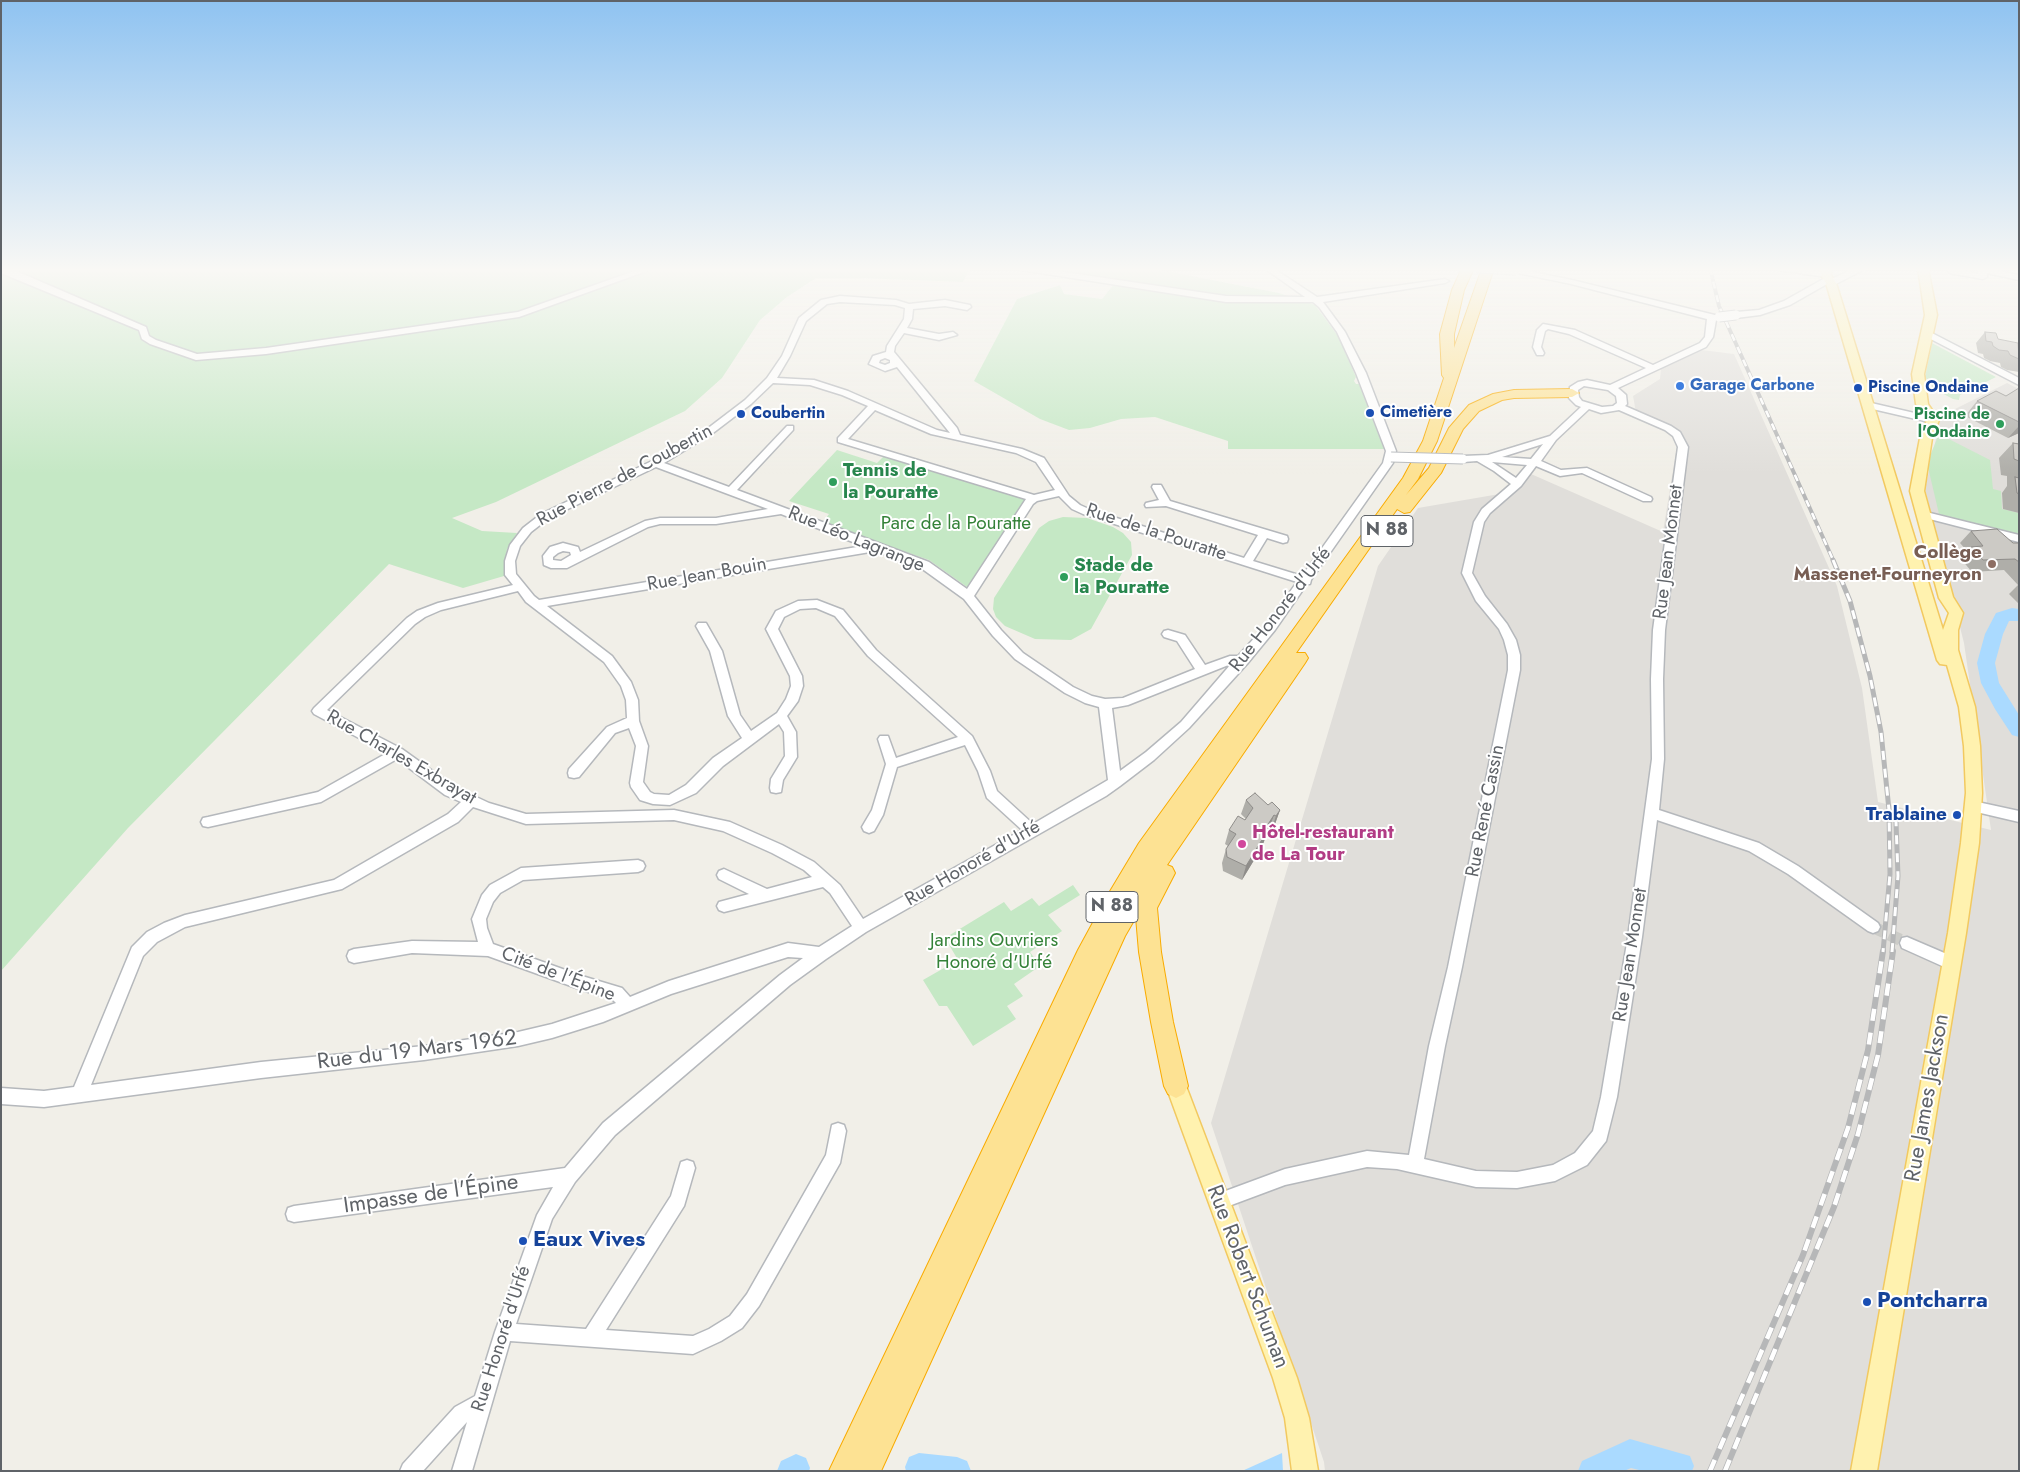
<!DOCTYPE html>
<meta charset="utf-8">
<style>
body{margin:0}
#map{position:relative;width:2020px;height:1472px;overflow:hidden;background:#f1efe8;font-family:Jost,sans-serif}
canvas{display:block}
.frame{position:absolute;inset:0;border:2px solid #5f6368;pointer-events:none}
</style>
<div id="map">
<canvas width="2020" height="1472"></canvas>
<div class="frame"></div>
</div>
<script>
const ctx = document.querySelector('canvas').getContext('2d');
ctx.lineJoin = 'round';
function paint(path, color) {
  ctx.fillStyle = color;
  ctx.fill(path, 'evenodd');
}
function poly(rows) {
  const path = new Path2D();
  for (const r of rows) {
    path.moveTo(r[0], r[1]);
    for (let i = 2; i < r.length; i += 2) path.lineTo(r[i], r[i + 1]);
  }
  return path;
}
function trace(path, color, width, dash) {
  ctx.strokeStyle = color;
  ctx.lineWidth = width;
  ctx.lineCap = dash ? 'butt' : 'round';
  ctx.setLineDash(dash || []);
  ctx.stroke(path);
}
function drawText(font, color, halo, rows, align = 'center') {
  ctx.font = font + ' Jost,sans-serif';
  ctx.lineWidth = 4;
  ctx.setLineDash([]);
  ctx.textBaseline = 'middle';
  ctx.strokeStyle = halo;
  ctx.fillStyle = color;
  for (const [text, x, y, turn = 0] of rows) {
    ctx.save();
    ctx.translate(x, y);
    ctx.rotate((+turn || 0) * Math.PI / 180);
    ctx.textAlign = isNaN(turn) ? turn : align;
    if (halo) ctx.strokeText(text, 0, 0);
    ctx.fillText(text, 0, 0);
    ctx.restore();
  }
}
paint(poly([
 [1702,350,1734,354,1837,586,1862,688,1878,802,1991,830,1964,643,1925,489,1937,434,1939,417,2007,383,2019,389,2019,1471,1325,1471,1324,1462,1211,1123,1378,566,1418,508,1517,491,1531,474,1663,532,1678,440,1669,431,1637,418,1633,396,1660,379,1661,369]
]), '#e0deda');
paint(poly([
 [1,268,970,268,963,282,861,278,816,278,787,297,760,320,722,378,685,411,496,502,452,518,482,531,517,533,507,549,504,576,463,588,389,564,128,828,1,971],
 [1029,268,1160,268,1161,270,1279,293,1315,305,1338,336,1356,377,1354,381,1356,384,1359,384,1384,449,1228,449,1228,441,1155,417,1121,419,1090,428,1069,430,1040,419,974,381,1017,299,1060,285,1064,294,1102,299,1118,279],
 [1932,343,1996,377,1960,395,1959,400,1953,399,1932,388,1932,385,1925,377],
 [1939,434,1990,460,1993,489,2001,491,2002,509,2019,513,2019,535,1939,514,1927,463],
 [837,450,877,463,885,455,1028,498,971,586,967,587,929,560,822,523,829,514,789,501],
 [1063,517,1087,518,1113,527,1123,533,1131,542,1132,555,1091,629,1071,640,1035,639,1005,626,996,617,993,609,994,598,1039,528,1049,521],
 [1073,885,1080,895,1048,915,1062,931,1030,952,1040,966,1014,984,1023,996,1007,1006,1016,1019,973,1046,947,1006,939,1006,923,980,958,960,945,938,1004,902,1011,911,1032,898,1039,906]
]), '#c5e8c5');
paint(poly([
 [1282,1453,1283,1471,1242,1471]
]), '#aadaff');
paint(poly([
 [2012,608,2019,609,2019,621,2009,621,2003,634,1995,663,1999,683,2019,715,2019,737,2012,735,1995,709,1981,683,1977,663,1985,634,1996,613,2012,608],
 [1630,1439,1690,1456,1694,1466,1692,1471,1643,1471,1631,1468,1624,1471,1578,1471,1582,1461,1630,1439],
 [919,1453,957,1457,967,1461,971,1471,906,1471,905,1467,909,1457,919,1453],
 [796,1454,806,1458,810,1468,809,1471,777,1471,781,1461,796,1454]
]), '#aadaff');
trace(poly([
 [1873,927,1907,943]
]), '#ccccc8', 12, [12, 6]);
const minor = poly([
 [1,268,16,271,146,327,149,336,156,340,197,354,266,348,518,312,643,268,655,268,519,317,266,354,196,360,150,344,142,339,139,330,1,273,1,268],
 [1017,268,1037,268,1226,296,1305,297,1264,268,1273,268,1317,297,1445,279,1449,281,1445,283,1323,302,1345,332,1366,373,1396,451,1393,463,1311,580,1310,584,1307,584,1275,630,1247,664,1189,728,1154,760,1120,786,1106,796,866,932,826,959,790,985,615,1135,575,1182,552,1219,516,1324,586,1329,671,1196,681,1162,687,1160,693,1162,695,1168,684,1206,606,1330,693,1336,709,1329,730,1316,747,1294,826,1155,832,1125,838,1123,844,1125,846,1131,840,1163,759,1306,742,1328,721,1341,693,1354,510,1341,472,1471,452,1471,467,1422,423,1471,400,1471,403,1464,455,1407,475,1396,495,1332,537,1215,553,1187,294,1222,288,1220,286,1214,288,1208,294,1206,565,1168,603,1123,780,975,803,958,788,957,671,994,603,1022,552,1038,518,1046,424,1060,261,1078,44,1107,1,1104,1,1088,44,1091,74,1087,132,947,147,932,164,923,185,915,334,880,448,814,461,802,445,795,397,759,321,802,208,827,203,826,201,822,203,818,208,817,318,792,387,753,314,714,312,711,314,708,407,618,417,611,438,603,513,585,505,575,505,561,510,545,523,528,541,514,652,461,707,429,745,400,767,378,782,356,799,318,821,300,840,296,896,300,909,304,945,300,970,305,971,307,967,310,945,306,913,309,912,319,907,328,939,334,953,332,957,335,939,340,904,333,895,346,894,352,957,428,960,435,1022,449,1044,458,1069,496,1080,505,1091,510,1244,558,1258,535,1166,506,1146,507,1145,505,1146,503,1159,500,1152,487,1153,485,1161,485,1170,501,1287,536,1288,539,1287,542,1283,543,1267,538,1253,561,1302,576,1383,463,1386,451,1356,373,1337,332,1319,307,1313,302,1226,302,1021,270,1017,268],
 [840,302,895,305,905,308,904,319,887,346,886,352,873,356,869,364,885,371,897,367,950,433,937,430,848,391,814,380,777,378,790,356,806,321,827,304,840,302],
 [885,358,890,360,890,363,885,365,879,363,880,360,885,358],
 [773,383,810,385,842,395,868,406,838,438,838,442,1026,499,967,589,929,562,737,490,793,430,793,426,787,426,729,487,664,463,713,433,751,404,773,383],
 [875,410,931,434,1016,453,1036,462,1055,490,1034,495,848,439,875,410],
 [656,467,768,509,716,518,660,518,645,521,580,552,578,547,563,543,550,547,543,556,544,565,551,568,567,568,648,527,660,524,716,524,781,514,863,546,539,600,534,596,516,574,515,561,520,546,531,532,549,518,656,467],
 [1059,496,1072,509,1083,514,1297,582,1267,624,1238,656,1230,656,1205,665,1185,635,1168,630,1164,631,1162,634,1164,637,1177,641,1195,669,1123,698,1105,699,1092,696,1073,687,1023,653,1001,630,974,596,1033,504,1037,501,1059,496],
 [563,551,570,552,571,555,561,561,553,560,553,557,558,553,563,551],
 [876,551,921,568,964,599,993,636,1015,659,1065,693,1085,703,1099,707,1108,780,1033,824,997,791,990,771,972,736,876,650,843,610,817,600,798,601,776,611,766,629,790,676,791,686,786,699,777,713,751,731,740,715,722,651,706,623,698,623,696,626,710,651,728,716,742,738,713,758,686,785,669,795,654,794,650,792,643,782,648,746,639,721,638,700,631,682,612,656,547,606,876,551],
 [518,591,526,602,604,662,621,686,626,700,627,718,607,727,569,769,568,773,569,777,574,778,579,777,615,733,629,728,636,746,630,783,631,787,640,800,653,804,670,805,696,793,723,766,779,724,784,732,785,756,771,779,770,788,771,792,776,793,781,792,783,780,797,757,796,732,787,716,798,701,803,686,802,676,778,629,784,617,800,609,816,608,835,616,868,656,958,737,896,758,888,736,880,736,878,739,886,764,872,810,862,827,864,831,869,833,874,831,883,815,897,767,965,745,978,771,987,798,1022,830,863,919,840,885,814,862,782,845,730,822,674,810,526,814,489,803,455,787,402,749,327,710,415,624,425,617,441,610,518,591],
 [1231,664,1181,722,1146,752,1120,771,1112,708,1128,705,1231,664],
 [473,807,526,824,674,820,723,831,772,853,804,870,812,877,767,889,724,869,719,871,717,875,719,879,749,894,719,902,717,906,719,910,724,912,823,887,830,893,852,926,819,947,788,943,669,981,630,997,622,988,582,976,493,944,487,928,486,919,493,902,500,893,523,880,638,872,643,870,645,866,643,862,638,860,521,868,490,885,482,895,472,919,478,942,412,941,354,949,349,951,347,956,349,961,354,963,412,953,488,956,582,990,612,999,616,1003,552,1024,518,1032,424,1046,261,1062,91,1085,143,956,157,942,185,927,342,889,458,822,473,807],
 [1513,268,1572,280,1723,317,1716,320,1713,337,1706,347,1618,388,1626,395,1627,404,1625,406,1671,426,1680,432,1688,447,1665,630,1663,679,1664,759,1659,810,1759,843,1798,866,1878,923,1880,927,1878,931,1873,933,1868,931,1788,874,1749,851,1657,820,1642,937,1617,1097,1606,1141,1587,1165,1555,1181,1517,1188,1476,1187,1397,1169,1367,1167,1285,1185,1218,1210,1212,1208,1210,1202,1212,1196,1285,1169,1367,1151,1409,1155,1429,1046,1448,967,1508,670,1508,655,1504,640,1499,629,1476,601,1462,573,1474,522,1482,509,1511,484,1494,471,1477,461,1463,462,1458,459,1463,456,1488,455,1550,436,1581,407,1576,405,1569,398,1570,387,1578,382,1587,380,1610,385,1646,368,1569,334,1548,329,1545,331,1541,347,1544,353,1543,355,1537,355,1533,347,1537,330,1543,324,1575,330,1653,365,1700,343,1705,337,1707,319,1571,284,1513,272,1513,268],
 [1584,386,1608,390,1616,396,1617,403,1613,406,1602,407,1582,401,1579,397,1578,390,1584,386],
 [1589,409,1601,413,1619,410,1665,430,1673,436,1678,447,1653,630,1651,679,1652,759,1628,937,1601,1097,1593,1131,1575,1153,1553,1165,1517,1172,1476,1171,1424,1159,1445,1046,1462,967,1520,670,1520,655,1516,640,1507,624,1485,596,1472,573,1484,522,1490,513,1521,486,1536,466,1560,476,1582,473,1643,501,1651,501,1652,499,1651,497,1587,468,1561,470,1541,461,1556,440,1589,409],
 [1543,444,1531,459,1502,457,1543,444],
 [1492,462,1527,465,1516,478,1492,462],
 [1775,268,1795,268,1826,273,1830,275,1826,277,1779,270,1775,268],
 [1856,268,1867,268,1834,285,1827,284,1790,305,1760,315,1736,318,1732,315,1736,312,1759,310,1784,301,1825,278,1831,279,1856,268],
 [1908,268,1925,268,1928,270,1924,272,1908,268],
 [1947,268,1955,268,1978,274,1979,268,1984,268,2019,275,2019,280,1987,273,1987,277,1983,279,1949,273,1947,268],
 [1928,331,2019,378,2019,385,1925,336,1925,332,1928,331],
 [1867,402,1936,418,1938,420,1933,423,1864,407,1864,403,1867,402],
 [1922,511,2019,535,2019,542,1918,516,1917,514,1922,511],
 [1973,801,2019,811,2019,822,1968,810,1966,806,1968,802,1973,801],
 [1907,937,1956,958,1958,963,1956,968,1951,970,1902,948,1900,943,1902,938,1907,937]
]);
const major = poly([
 [1462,268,1473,268,1467,271,1462,268],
 [1821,268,1831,268,1831,275,1836,283,1943,630,1949,613,1939,598,1910,491,1920,438,1927,420,1916,404,1912,374,1925,315,1918,268,1928,268,1937,315,1924,374,1928,404,1939,420,1932,438,1924,491,1953,597,1963,613,1958,630,1958,650,1975,707,1980,746,1982,793,1979,843,1966,933,1877,1471,1851,1471,1948,933,1961,843,1966,793,1964,746,1959,707,1947,665,1940,664,1937,660,1826,283,1821,275,1821,268],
 [1176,1076,1183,1079,1186,1086,1297,1378,1309,1418,1318,1471,1292,1471,1285,1418,1273,1378,1166,1086,1169,1079,1176,1076]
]);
const highway = poly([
 [1462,268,1474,268,1464,290,1454,334,1454,348,1482,268,1494,268,1437,441,1418,479,1406,495,1429,468,1449,428,1469,405,1493,394,1514,390,1572,389,1579,393,1572,397,1514,398,1502,400,1479,411,1463,429,1441,473,1410,512,1404,513,1397,509,1296,653,1305,653,1308,658,1305,663,1167,865,1172,867,1175,873,1157,908,1161,952,1173,1022,1188,1086,1184,1094,1176,1098,1168,1094,1164,1086,1151,1022,1139,952,1136,917,1125,936,881,1471,829,1471,1078,950,1109,893,1139,843,1403,478,1423,441,1444,378,1442,375,1440,334,1452,290,1462,268]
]);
trace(minor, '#b5b8bc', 3);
trace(major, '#f2c960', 3);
trace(highway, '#f9ab00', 2);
paint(minor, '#fff');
paint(major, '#fff2af');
paint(highway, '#fde293');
const railFar2 = poly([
 [1710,268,1719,306,1834,562]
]);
const railFar1 = poly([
 [1833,560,1850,601,1870,676,1881,732,1889,810,1890,874,1883,952],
 [1892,952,1898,876,1896,822]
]);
const rail = poly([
 [1710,1471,1803,1255,1848,1128,1868,1050,1883,951],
 [1725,1471,1834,1207,1858,1134,1878,1055,1893,951]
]);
trace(railFar2, '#b6b7b8', 4);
trace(railFar1, '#b6b7b8', 5);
trace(rail, '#b6b7b8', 6);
trace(railFar2, '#fff', 2.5, [7]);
trace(railFar1, '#fff', 3, [9]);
trace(rail, '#fff', 4.5, [12]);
const minorBridge = poly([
 [1477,268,1516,270],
 [1719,317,1736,315],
 [1391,457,1463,459]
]);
trace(minorBridge, '#b5b8bc', 11, []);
trace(minorBridge, '#fff', 9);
paint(poly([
 [1985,332,1998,339,2019,345,2019,372,2007,370,2001,367,2000,363,1990,361,1984,358,1983,354,1978,353,1976,343],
 [2019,388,2019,433,2008,438,1965,416,1977,401,2006,396],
 [2013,443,2019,444,2019,513,2003,509,2002,493,2007,486,2007,476,2001,475,1999,458],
 [1971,531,2013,543,2019,543,2019,604,2009,594,2018,585,2004,570,1972,572,1961,559,1967,551,1960,543],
 [1246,800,1268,805,1280,810,1275,824,1271,831,1269,830,1266,834,1262,847,1242,880,1223,871,1222,863,1226,849,1228,846,1225,844,1229,830,1246,819,1241,814]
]), '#afaea9');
paint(poly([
 [2019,426,2019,433,2008,438],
 [1280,810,1275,824,1271,831,1276,816],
 [1274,815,1262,847,1242,880,1246,866,1263,832]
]), '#8f8d8a');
const building = poly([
 [1985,332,1996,333,1998,339,2018,343,2019,359,2010,355,2008,351,1999,350,1993,346,1992,342,1986,341,1985,332],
 [2019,388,2019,422,1977,401,1996,391,2006,396,2019,388],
 [2013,443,2019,444,2019,461,2014,459,2013,443],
 [2015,477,2019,478,2019,494,2017,493,2015,477],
 [1997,529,2013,543,2019,543,2019,562,2015,559,1983,560,1971,547,1983,546,1971,531,1997,529],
 [1255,793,1268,805,1272,802,1280,810,1276,816,1274,815,1263,832,1266,833,1246,866,1227,857,1226,849,1236,834,1229,830,1238,816,1245,820,1253,808,1246,800,1255,793]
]);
paint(building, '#cccac5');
trace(building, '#8f8d8a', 1);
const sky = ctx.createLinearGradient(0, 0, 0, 474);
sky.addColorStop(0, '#8fc3f1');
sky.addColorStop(0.57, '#f9f8f5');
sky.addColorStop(1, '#f9f8f500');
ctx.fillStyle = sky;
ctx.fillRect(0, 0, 2020, 474);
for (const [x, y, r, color] of [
 [1680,386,5,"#3f7fe0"],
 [1858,388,5,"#1a4fb4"],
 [1370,413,5,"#1a4fb4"],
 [741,414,5,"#1a4fb4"],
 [2000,424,5,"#2e9e5b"],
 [833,482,5,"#2e9e5b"],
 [1992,564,5,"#8d6e63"],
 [1064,577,5,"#2e9e5b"],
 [1957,815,5,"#1a4fb4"],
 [1242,844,5,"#d1479c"],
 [523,1241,5,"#1a4fb4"],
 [1867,1302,5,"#1a4fb4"]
]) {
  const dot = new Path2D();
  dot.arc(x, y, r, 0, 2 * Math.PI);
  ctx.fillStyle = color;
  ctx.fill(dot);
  trace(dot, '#fff', 2);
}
drawText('bold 16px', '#366cbe', '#fff', [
 ["Garage Carbone",1690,386]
], 'left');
drawText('bold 16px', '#164399', '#fff', [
 ["Piscine Ondaine",1868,388],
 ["Cimetière",1380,413],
 ["Coubertin",751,414]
], 'left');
drawText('bold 16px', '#27864d', '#fff', [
 ["Piscine de",1990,415],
 ["l'Ondaine",1990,433]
], 'right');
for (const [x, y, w] of [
 [1387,531,52],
 [1112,907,52]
]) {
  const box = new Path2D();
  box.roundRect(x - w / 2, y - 15.5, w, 31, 4);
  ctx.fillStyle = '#fff';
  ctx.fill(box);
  trace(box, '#5f6368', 1);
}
drawText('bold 18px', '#5f6368', null, [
 ["N 88",1387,531],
 ["N 88",1112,907]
]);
drawText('bold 19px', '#27864d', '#fff', [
 ["Tennis de",843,471],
 ["la Pouratte",843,493],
 ["Stade de",1074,566],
 ["la Pouratte",1074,588]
], 'left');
drawText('19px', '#5f6368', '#fff', [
 ["Rue Pierre de Coubertin",625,476,-28],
 ["Rue de la Pouratte",1156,533,18],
 ["Rue Léo Lagrange",856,540,22],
 ["Rue Jean Monnet",1669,552,-83],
 ["Rue Jean Bouin",707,575,-10],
 ["Rue Honoré d'Urfé",1281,610,-52],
 ["Rue Charles Exbrayat",401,758,30],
 ["Rue René Cassin",1486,811,-79],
 ["Rue Honoré d'Urfé",973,864,-30],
 ["Rue Jean Monnet",1631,955,-81],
 ["Cité de l'Épine",558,975,21],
 ["Rue Honoré d'Urfé",502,1339,-72]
]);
drawText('19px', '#348238', '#fff', [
 ["Parc de la Pouratte",956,524],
 ["Jardins Ouvriers",994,941],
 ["Honoré d'Urfé",994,963]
]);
drawText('bold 19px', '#785e54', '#fff', [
 ["Collège",1982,553],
 ["Massenet-Fourneyron",1982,575]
], 'right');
drawText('bold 19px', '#164399', '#fff', [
 ["Trablaine",1947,815]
], 'right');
drawText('bold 19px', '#b23c85', '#fff', [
 ["Hôtel-restaurant",1252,833],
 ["de La Tour",1252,855]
], 'left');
drawText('22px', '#5f6368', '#fff', [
 ["Rue du 19 Mars 1962",417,1051,-7],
 ["Rue James Jackson",1928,1098,-80],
 ["Impasse de l'Épine",431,1195,-8],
 ["Rue Robert Schuman",1247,1277,69]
]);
drawText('bold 22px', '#164399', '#fff', [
 ["Eaux Vives",533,1241],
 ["Pontcharra",1877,1302]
], 'left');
</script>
